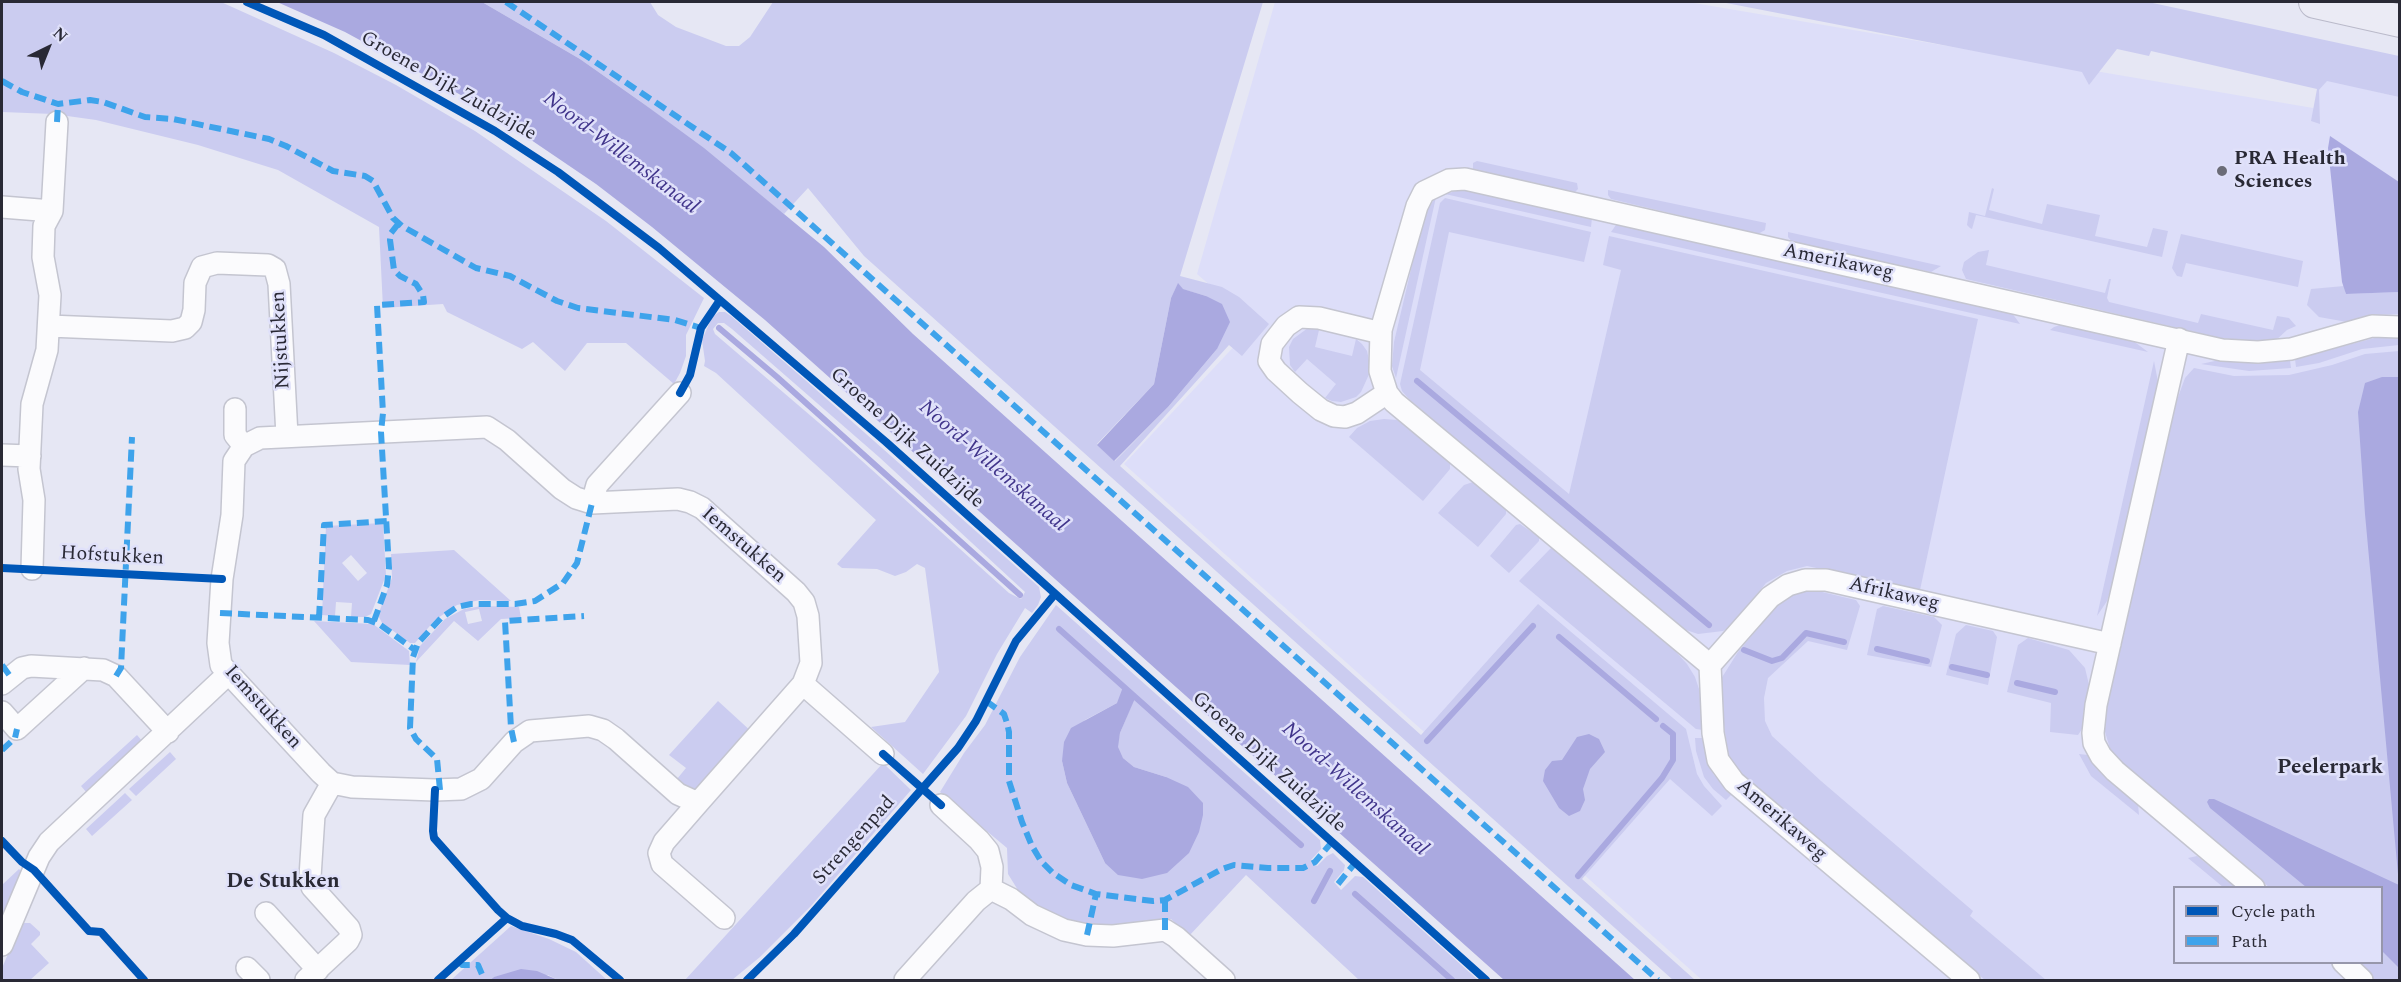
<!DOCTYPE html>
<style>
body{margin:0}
#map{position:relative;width:2401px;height:982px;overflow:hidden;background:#e6e7f4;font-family:Spectral,serif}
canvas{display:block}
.frame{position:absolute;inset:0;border:3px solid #292935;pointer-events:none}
.legend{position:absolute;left:2173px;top:886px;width:210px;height:78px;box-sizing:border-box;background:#e0e1fa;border:2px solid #9797ab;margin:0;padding:8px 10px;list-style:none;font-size:18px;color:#292935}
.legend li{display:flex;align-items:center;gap:12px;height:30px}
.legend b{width:30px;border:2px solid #9797ab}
.north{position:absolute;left:18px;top:18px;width:60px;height:60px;-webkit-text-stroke:4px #e0e1fa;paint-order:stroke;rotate:43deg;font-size:16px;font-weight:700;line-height:24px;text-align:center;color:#292935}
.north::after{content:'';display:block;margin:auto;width:21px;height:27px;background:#292935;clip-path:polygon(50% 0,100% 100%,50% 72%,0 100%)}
</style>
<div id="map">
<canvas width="2401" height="982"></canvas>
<div class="frame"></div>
<ul class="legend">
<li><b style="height:8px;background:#0057b8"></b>Cycle path</li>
<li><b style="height:8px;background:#3ea3eb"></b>Path</li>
</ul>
<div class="north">N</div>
</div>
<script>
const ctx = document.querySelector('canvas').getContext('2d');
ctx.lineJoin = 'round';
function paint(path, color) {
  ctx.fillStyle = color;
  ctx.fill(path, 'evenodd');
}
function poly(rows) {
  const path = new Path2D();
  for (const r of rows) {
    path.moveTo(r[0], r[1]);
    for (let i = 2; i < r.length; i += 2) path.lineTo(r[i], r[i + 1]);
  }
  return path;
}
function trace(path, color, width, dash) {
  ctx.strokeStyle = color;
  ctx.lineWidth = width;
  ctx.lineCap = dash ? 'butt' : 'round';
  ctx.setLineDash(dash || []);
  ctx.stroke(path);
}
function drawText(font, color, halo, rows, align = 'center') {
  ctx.font = font + ' Spectral,serif';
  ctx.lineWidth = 5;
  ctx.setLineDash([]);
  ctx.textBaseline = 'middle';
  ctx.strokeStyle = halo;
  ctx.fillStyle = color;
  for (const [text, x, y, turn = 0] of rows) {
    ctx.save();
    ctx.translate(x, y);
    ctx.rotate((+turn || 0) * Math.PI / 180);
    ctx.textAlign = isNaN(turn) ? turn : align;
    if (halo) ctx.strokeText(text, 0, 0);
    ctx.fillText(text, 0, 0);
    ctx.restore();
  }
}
paint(poly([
 [1275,2,1688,2,2319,109,2319,90,2327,80,2399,97,2399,980,1702,980,1124,464,1255,324,1197,274],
 [2174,888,2382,888,2382,962,2174,962]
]), '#dddef9');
paint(poly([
 [2,2,221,2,334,53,396,85,475,131,606,221,704,298,686,335,686,356,680,373,674,384,626,343,587,343,565,371,533,342,522,349,447,312,443,304,383,308,379,227,278,170,198,145,96,120,53,114,2,112],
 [482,2,650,2,658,15,676,27,726,46,739,46,750,37,773,2,1263,2,1180,276,1222,287,1239,297,1269,324,1242,356,1229,345,1120,466,1421,735,1538,604,1686,729,1697,774,1704,786,1722,806,1712,816,1670,779,1582,879,1695,980,1673,980,864,256,808,188,784,214,644,104,580,59],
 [1178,284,1182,289,1206,296,1217,349,1168,407,1115,461,1097,444,1154,384,1171,298],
 [1721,2,2148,2,2399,56,2399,97,2327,81,2319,90,2320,124,2311,121,2317,89,2151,51,2149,56,2117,49,2089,85,2082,72],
 [1477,161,1577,183,1578,189,1575,192,1473,169,1473,163],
 [1992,188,1994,189,1989,210,2042,224,2047,204,2100,215,2095,236,2147,247,2153,228,2168,231,2162,257,1976,215,1972,229,1970,228,1967,225,1969,212,1985,216],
 [1460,190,1473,191,1592,218,1591,227,1445,194],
 [1608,190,1766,223,1765,230,1758,234,1611,199,1608,195],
 [1436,197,1396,378,1392,366,1394,342,1424,214],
 [1445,198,1591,232,1584,262,1449,232,1420,370,1569,494,1621,270,1603,265,1609,236,1978,319,1920,590,1807,566,1787,571,1766,583,1730,627,1723,631,1698,634,1686,630,1673,622,1409,399,1402,391,1400,384,1440,203],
 [1621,224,2012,313,2020,324,1611,232,1616,225],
 [1788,232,1941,266,1931,272,1793,243,1788,237],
 [2181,234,2303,261,2298,287,2186,263,2182,277,2177,276,2172,268],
 [1989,250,1986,265,2105,293,2109,279,2111,279,2107,298,2109,302,2198,323,2201,314,2273,330,2277,316,2289,318,2296,326,2287,330,2276,340,2251,341,2221,338,1966,279,1962,270,1964,262,1978,252],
 [2344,286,2346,294,2399,292,2399,314,2375,315,2347,322,2319,317,2307,305,2311,289],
 [719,312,725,312,731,316,804,379,1039,587,1041,597,1038,605,1032,613,1025,608,997,654,966,716,923,774,871,727,905,722,939,672,925,568,917,564,906,572,895,576,877,569,842,568,837,564,876,520,716,373,704,366,705,361,702,340,712,317],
 [718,323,724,323,732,329,879,457,1025,592,1021,599,1009,593,832,434,715,334,713,329],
 [2063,324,2132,340,2148,352,2050,330,2054,327],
 [1308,328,1319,330,1315,347,1352,356,1356,339,1362,344,1367,351,1371,370,1361,392,1356,397,1341,402,1332,401,1325,398,1336,384,1307,359,1295,372,1290,365,1289,347,1293,339],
 [2382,336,2399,336,2399,345,2362,349,2319,363,2296,367,2295,359],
 [2399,351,2399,980,2374,980,2357,963,2382,962,2382,888,2269,887,2126,767,2111,752,2103,725,2177,400,2185,378,2194,368,2234,376,2289,375,2332,365,2365,354],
 [2224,359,2244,362,2290,360,2291,368,2249,371,2201,364],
 [2154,361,2158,382,2147,433,2110,591,2107,601,2097,616],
 [1384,419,1397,420,1404,424,1450,462,1450,469,1423,501,1349,437,1357,428,1370,421],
 [1473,482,1506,509,1506,514,1478,547,1438,513,1464,485],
 [383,523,386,575,371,614,365,617,351,617,352,603,336,602,335,616,322,615,326,526],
 [351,555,367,573,358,581,342,563],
 [1520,524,1539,537,1539,541,1509,573,1490,556,1516,525],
 [1551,548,1676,652,1687,664,1695,677,1700,692,1703,730,1696,729,1519,581],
 [454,550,511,601,480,600,457,605,435,620,415,643,410,643,382,623,378,615,392,578,391,554],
 [1803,590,1818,591,1843,597,1856,600,1860,606,1847,650,1808,641,1768,678,1764,698,1765,721,1772,736,1821,781,1973,911,1970,916,2046,980,1985,980,1750,782,1733,765,1729,758,1724,725,1721,679,1738,652,1776,607,1795,594],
 [1056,605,1320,840,1321,849,1311,860,1317,866,1327,856,1333,853,1345,865,1344,870,1334,882,1341,890,1355,876,1363,877,1478,980,1359,980,1246,875,1189,936,1171,919,1110,928,1066,922,1021,895,1008,874,1007,848,940,792,964,753,985,725,1020,657],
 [1117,703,1132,704,1120,733,1117,747,1123,758,1134,767,1166,777,1105,863,1067,783,1062,761,1085,720],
 [482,606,519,607,521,618,501,619,478,641,454,621,416,662,420,646,445,619,464,609],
 [479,609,482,621,468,624,465,612],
 [1883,606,1934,617,1942,625,1931,667,1867,655,1877,609],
 [314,621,373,624,409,651,410,665,351,662],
 [1966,625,1993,631,1997,637,1988,685,1946,675,1956,634],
 [2028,638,2069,650,2085,668,2089,685,2082,729,2078,735,2050,732,2051,703,2007,692,2018,645],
 [718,701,753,733,702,791,688,790,677,779,686,768,669,755],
 [137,735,143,742,87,793,81,786],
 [1695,738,1704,738,1708,762,1714,775,1732,794,1726,800,1713,789,1704,777,1696,751],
 [170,752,176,759,136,796,129,789],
 [2079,754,2088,755,2097,769,2138,804,2139,815,2091,776],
 [883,763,911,790,811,906,760,957,732,980,685,980],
 [125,793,132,800,92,836,86,829],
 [2197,856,2235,887,2223,887,2188,858],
 [19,869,22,872,2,921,2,885],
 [24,923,30,923,40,932,40,935,31,944,49,963,30,980,2,980,2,968,20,926],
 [511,926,549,939,576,952,607,980,558,980,548,975,494,977,490,980,451,980]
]), '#cbccf0');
paint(poly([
 [277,2,482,2,580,59,644,104,704,148,824,247,913,334,1635,980,1504,980,765,320,652,227,596,184,481,106,345,32],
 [2330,136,2399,182,2399,292,2346,294,2342,282,2328,148],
 [1178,283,1183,289,1206,296,1222,304,1230,322,1217,349,1168,407,1114,461,1097,445,1154,384,1171,298],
 [2382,377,2400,377,2399,968,2382,951,2382,888,2306,887,2210,808,2207,802,2209,799,2214,799,2399,885,2365,514,2358,412,2365,383],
 [1123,687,1136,696,1120,733,1118,747,1123,758,1134,767,1166,777,1188,787,1203,803,1203,815,1199,832,1189,853,1167,873,1142,879,1118,875,1105,863,1067,783,1062,761,1064,742,1071,728,1117,703],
 [1589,734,1599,739,1605,752,1590,769,1583,789,1585,800,1580,811,1569,816,1559,808,1543,781,1545,770,1552,761,1562,760,1577,737],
 [521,969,537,971,558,980,490,980,494,977]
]), '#aaa9e0');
trace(poly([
 [719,328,777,377,1020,595],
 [1417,381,1709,625],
 [1059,629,1301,845],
 [1559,637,1656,719],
 [1877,649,1927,661],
 [1744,650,1772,661,1782,658,1806,633,1844,642],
 [1952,667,1987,675],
 [2017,683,2055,692],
 [1427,741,1533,626],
 [1578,876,1662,778,1673,760,1673,734,1663,726],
 [1355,894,1452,980],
 [1314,901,1330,871]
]), '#aaa9e0', 6);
const minor = poly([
 [2,207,52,211],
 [49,326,172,331,185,328,191,322,194,310,195,283,202,267,217,263,268,265,275,269,279,284,287,436],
 [1381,333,1319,318,1299,317,1286,326,1272,344,1269,361,1276,371,1300,393,1321,410,1334,416,1345,417,1357,413,1387,393],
 [2179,339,2096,705,2093,733,2094,743,2101,756,2115,771,2254,888],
 [235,409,235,435,244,446],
 [2,455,30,456],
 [592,503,597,485,680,393],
 [32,569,34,500,29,469,32,404,47,350,50,295,43,257,44,226,52,211,57,122],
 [1710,665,1770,597,1788,585,1805,580,1826,580,2110,644],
 [2,684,22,668,31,666,103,670,116,676,168,732],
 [803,684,811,663,808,616,804,602,796,592,702,508,690,502,678,499,592,503,576,498,562,489,507,440,487,427,260,438,244,446,234,461,232,515,222,579,218,643,221,665,321,773,332,783,352,787,435,790,461,789,481,779,514,742,530,731,589,726,603,730,616,739,678,794,698,803,803,684,883,754],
 [2,712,17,729,84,668],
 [698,803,664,842,659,853,662,864,724,918],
 [991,889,1011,899,1032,915,1064,930,1087,935,1113,936,1165,930,1176,937,1224,980],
 [266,913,318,970],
 [2,945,39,857,49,842,228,674],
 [2343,962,2362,980],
 [247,968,259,980],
 [306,980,348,941,351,935,349,928,312,887,310,877,314,815,332,783],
 [905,980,976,901,991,889,992,867,988,851,979,840,941,805],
 [1969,980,1734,782,1718,760,1713,733,1710,665,1394,402,1387,393,1380,371,1381,330,1417,206,1424,192,1449,180,1465,179,2222,350,2258,352,2291,349,2372,326,2400,327]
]);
const highway = poly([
 [2315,2,2400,21]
]);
trace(minor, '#c4c5d0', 24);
trace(highway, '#babaca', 34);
trace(minor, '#fbfbfd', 21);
trace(highway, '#ebebf5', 32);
trace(poly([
 [506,2,731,153,1658,980],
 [2,81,22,92,58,104,90,100,103,102,145,117,173,119,269,139,286,146,333,171,365,176,373,181,393,218,402,226,476,268,510,276,557,301,578,308,675,320,701,328],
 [57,122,58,104],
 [220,613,368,620,379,624,415,650],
 [319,618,324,525,387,521],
 [374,621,387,585,389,568,381,432,383,413,377,305,424,302,423,295,416,284,400,276,394,270,390,240,391,233,399,223],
 [2,665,10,676],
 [116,676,121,668,132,437],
 [986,701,1004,714,1007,723,1009,732,1009,781,1022,822,1032,846,1041,861,1053,873,1071,885,1096,894,1153,901,1165,900,1222,869,1234,865,1268,868,1303,868,1315,862,1332,842],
 [514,742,511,728,505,621,584,616],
 [2,750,15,738,17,729],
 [440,790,437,759,416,739,410,728,413,657,418,643,441,618,457,607,471,604,515,604,535,601,563,583,577,563,592,503],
 [1338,884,1355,863],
 [1165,930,1165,900],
 [1087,935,1096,894],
 [459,962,462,965,478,965,484,979]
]), '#3ea3eb', 6, [12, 6]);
trace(poly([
 [247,2,324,35,495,131,558,172,659,248,886,442,1486,980],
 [680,393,690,375,701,328,720,300],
 [2,568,222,579],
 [883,754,941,805],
 [435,790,433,831,434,838,498,910,507,918,522,926,556,934,572,940,620,980],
 [2,841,22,862,34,870,89,931,101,932,144,980],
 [438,980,507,918],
 [747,980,794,934,958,748,976,721,1016,641,1055,594]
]), '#0057b8', 8);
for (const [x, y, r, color] of [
 [2222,171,6,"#6b6c78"]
]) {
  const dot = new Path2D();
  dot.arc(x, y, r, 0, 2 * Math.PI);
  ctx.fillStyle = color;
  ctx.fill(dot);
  trace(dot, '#e0e1fa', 2);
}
drawText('20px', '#292935', '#e0e1fa', [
 ["Groene Dijk Zuidzijde",448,87,30],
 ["Amerikaweg",1838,263,12],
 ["Nijstukken",282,340,-93],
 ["Groene Dijk Zuidzijde",906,439,42],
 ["Iemstukken",743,546,41],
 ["Hofstukken",112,557,3],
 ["Afrikaweg",1894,595,13],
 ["Iemstukken",262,708,48],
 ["Groene Dijk Zuidzijde",1268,763,42],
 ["Amerikaweg",1781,821,41],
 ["Strengenpad",855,841,-48]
]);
drawText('bold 20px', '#292935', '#e0e1fa', [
 ["PRA Health",2234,160],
 ["Sciences",2234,183]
], 'left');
drawText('italic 21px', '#41358b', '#e0e1fa', [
 ["Noord-Willemskanaal",620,154,37],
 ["Noord-Willemskanaal",992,467,41],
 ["Noord-Willemskanaal",1354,790,42]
]);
drawText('bold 21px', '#292935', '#e0e1fa', [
 ["Peelerpark",2330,769],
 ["De Stukken",283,883]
]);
</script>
